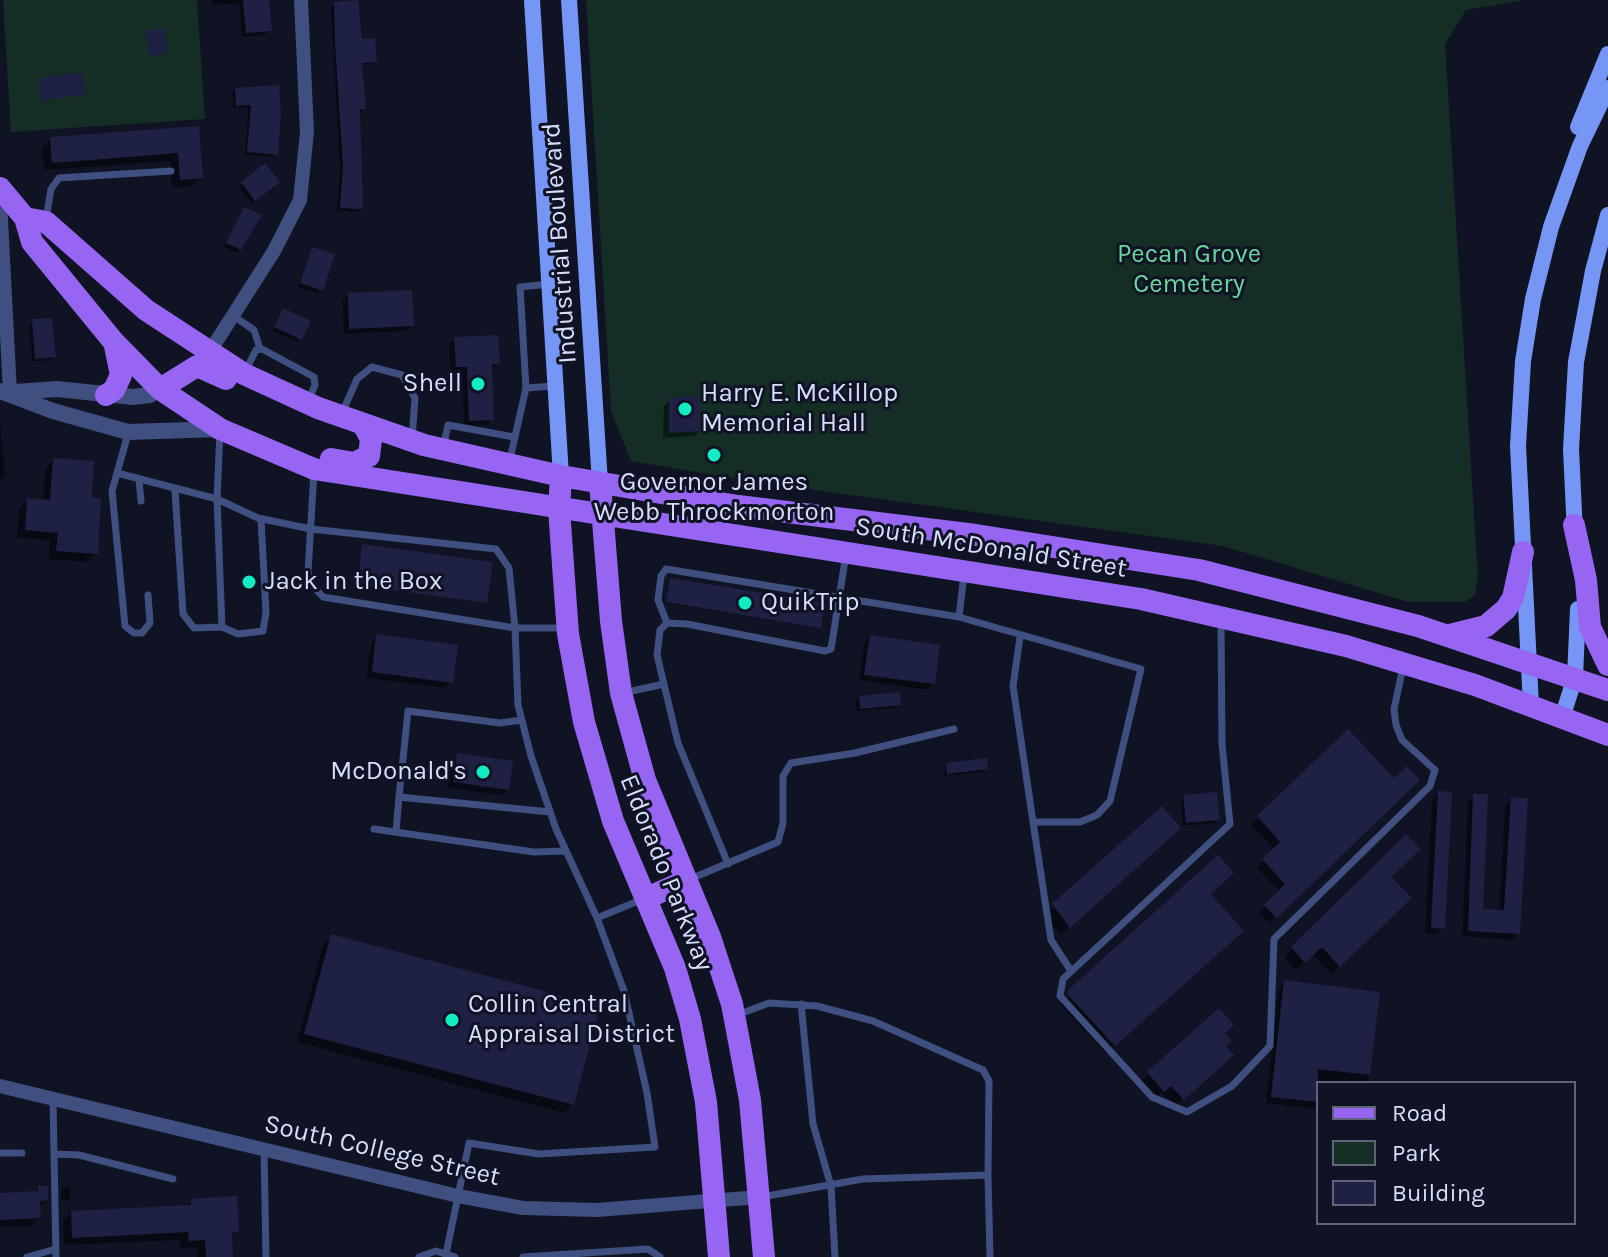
<!DOCTYPE html>
<style>
body{margin:0}
#map{position:relative;width:1608px;height:1257px;overflow:hidden;background:#101324;font-family:Karla,sans-serif}
canvas{display:block}
.legend{position:absolute;left:1316px;top:1081px;width:260px;height:144px;box-sizing:border-box;background:#101324;border:2px solid #60647a;margin:0;padding:10px 14px;list-style:none;font-size:24px;color:#d7ddfc}
.legend li{display:flex;align-items:center;gap:16px;height:40px}
.legend b{width:40px;border:2px solid #60647a}
</style>
<div id="map">
<canvas width="1608" height="1257"></canvas>
<ul class="legend">
<li><b style="height:10px;background:#9666f3"></b>Road</li>
<li><b style="height:22px;background:#142d25"></b>Park</li>
<li><b style="height:22px;background:#1e2143"></b>Building</li>
</ul>
</div>
<script>
const ctx = document.querySelector('canvas').getContext('2d');
ctx.lineJoin = 'round';
function paint(path, color) {
  ctx.fillStyle = color;
  ctx.fill(path, 'evenodd');
}
function poly(rows) {
  const path = new Path2D();
  for (const r of rows) {
    path.moveTo(r[0], r[1]);
    for (let i = 2; i < r.length; i += 2) path.lineTo(r[i], r[i + 1]);
  }
  return path;
}
function trace(path, color, width, dash) {
  ctx.strokeStyle = color;
  ctx.lineWidth = width;
  ctx.lineCap = dash ? 'butt' : 'round';
  ctx.setLineDash(dash || []);
  ctx.stroke(path);
}
function drawText(font, color, halo, rows, align = 'center') {
  ctx.font = font + ' Karla,sans-serif';
  ctx.lineWidth = 6;
  ctx.setLineDash([]);
  ctx.textBaseline = 'middle';
  ctx.strokeStyle = halo;
  ctx.fillStyle = color;
  for (const [text, x, y, turn = 0] of rows) {
    ctx.save();
    ctx.translate(x, y);
    ctx.rotate((+turn || 0) * Math.PI / 180);
    ctx.textAlign = isNaN(turn) ? turn : align;
    if (halo) ctx.strokeText(text, 0, 0);
    ctx.fillText(text, 0, 0);
    ctx.restore();
  }
}
paint(poly([
 [3,0,197,0,205,119,11,132],
 [586,0,1524,0,1466,10,1445,44,1478,578,1475,595,1465,602,1408,602,1223,546,756,482,631,461,611,411]
]), '#142d25');
paint(poly([
 [212,0,268,0,270,30,264,35,242,37,239,3,212,5],
 [335,4,375,61,360,66,364,108,360,112,361,208,357,212,337,211,340,171,331,8],
 [277,87,276,154,272,157,245,155,248,107,233,108,232,94,235,90],
 [197,128,201,178,192,186,172,188,170,161,44,170,42,148,51,139],
 [265,166,273,185,251,203,239,188],
 [245,209,240,249,236,253,224,247],
 [313,249,321,290,317,293,298,287],
 [348,295,412,325,406,331,344,334,342,301],
 [283,310,300,338,297,342,272,331],
 [33,321,54,356,50,360,32,362,29,325],
 [455,339,497,363,491,369,492,419,486,425,464,426,462,372,450,372,449,345],
 [670,400,700,430,694,436,663,438,664,406],
 [0,418,5,476,0,481],
 [53,460,90,499,96,553,87,562,49,559,50,540,17,538,19,509,28,500,43,502,45,469],
 [362,547,485,602,356,585],
 [670,581,819,627,666,603],
 [377,637,451,682,445,688,366,678,371,643],
 [870,637,933,684,927,690,859,680,864,643],
 [860,697,899,704,895,708,857,711,856,701],
 [1348,732,1394,781,1417,780,1269,923,1259,913,1280,892,1257,868,1275,850,1251,825],
 [457,755,507,789,501,795,448,788,451,762],
 [946,764,986,768,982,772,944,776],
 [1438,793,1443,928,1436,934,1425,934,1432,800],
 [1474,796,1481,911,1499,912,1505,806,1512,799,1518,934,1512,940,1462,936,1468,802],
 [1184,797,1218,819,1214,823,1183,826,1181,800],
 [1170,836,1061,935,1045,917,1054,906],
 [1406,837,1389,877,1409,898,1331,974,1312,954,1296,970,1284,957],
 [1209,894,1233,939,1105,1053,1060,1004],
 [331,937,572,1104,564,1113,297,1042,323,945],
 [1285,982,1378,994,1368,1083,1318,1083,1318,1109,1266,1103,1279,988],
 [1223,1033,1223,1063,1175,1107,1162,1092,1155,1099,1140,1082,1148,1074],
 [62,1187,70,1187,70,1200,61,1200],
 [39,1188,46,1200,39,1207,39,1218,31,1226,0,1227,0,1195,33,1194],
 [192,1201,237,1231,230,1239,231,1257,197,1257,197,1248,181,1249,180,1240,64,1245,63,1221,71,1213,185,1207]
]), '#0007');
paint(poly([
 [243,0,269,0,272,31,246,33],
 [358,0,362,39,375,38,377,62,362,63,366,109,360,109,363,209,340,208,343,166,335,42,334,2],
 [164,28,168,53,150,56,145,31],
 [82,72,85,94,42,101,38,79],
 [279,85,281,114,278,155,247,152,251,105,236,106,235,88],
 [199,126,203,178,180,180,178,153,52,163,50,137],
 [265,163,280,182,255,201,241,182],
 [244,207,262,215,241,250,226,243],
 [312,247,335,254,323,291,300,283],
 [412,290,414,326,349,329,348,293],
 [283,308,311,321,302,340,274,327],
 [52,318,56,357,35,359,32,319],
 [498,335,500,364,492,364,494,420,469,421,467,367,456,367,454,337],
 [690,396,699,396,702,431,669,433,669,398],
 [53,458,94,461,92,497,101,498,98,554,56,551,58,533,25,530,27,498,50,500],
 [362,544,493,562,487,603,357,585],
 [670,578,825,603,821,628,666,602],
 [376,634,458,645,453,683,372,672],
 [870,635,940,645,935,684,864,675],
 [900,692,901,705,860,709,859,696],
 [1348,729,1394,778,1407,766,1420,780,1277,918,1264,905,1285,884,1262,859,1280,842,1257,816],
 [457,753,513,761,509,790,453,782],
 [987,758,988,769,947,774,946,763],
 [1438,791,1452,792,1445,929,1431,928],
 [1217,792,1220,820,1186,823,1183,795],
 [1473,794,1488,794,1483,909,1504,910,1511,797,1528,798,1520,934,1468,931],
 [1162,806,1181,828,1070,928,1052,904],
 [1406,834,1421,849,1391,877,1412,898,1340,967,1322,947,1305,963,1291,947],
 [1218,855,1234,873,1211,894,1244,931,1115,1046,1067,994,1068,990],
 [331,934,600,1006,574,1105,304,1034],
 [1284,980,1380,992,1370,1075,1318,1069,1318,1102,1271,1097],
 [1219,1008,1234,1025,1225,1033,1232,1041,1226,1046,1234,1055,1184,1100,1171,1086,1164,1092,1147,1072],
 [38,1186,48,1186,48,1200,40,1201,41,1218,0,1220,0,1193,38,1191],
 [237,1196,239,1232,232,1233,233,1257,206,1257,205,1240,189,1241,188,1232,72,1238,71,1211,191,1205,191,1199]
]), '#1e2143');
trace(poly([
 [46,219,51,189,59,178,171,171],
 [232,315,254,330,260,349],
 [245,372,256,350,262,349,314,377,315,385,308,402],
 [526,388,554,386],
 [342,413,357,379,372,367,402,375,415,398,412,439],
 [220,431,217,499,258,518,311,529,496,549,509,568,515,628,566,628],
 [128,434,117,473,217,499,222,627,194,628,183,614,175,490],
 [443,448,448,425,514,437],
 [510,459,526,388,520,287,549,284],
 [314,471,308,572,312,585,323,597,515,628,518,705,531,756,556,829,597,918,624,991,647,1093,655,1147,539,1154,469,1143,446,1254],
 [117,473,112,491,125,626,134,633,142,633,150,623,148,595],
 [139,479,141,501],
 [959,617,1141,669,1110,801,1097,815,1080,822,1033,822],
 [1221,622,1222,744,1230,824,1063,979,1060,996,1152,1097,1187,1112,1232,1086,1270,1046,1274,939,1430,786,1435,770,1402,740,1396,725,1394,709,1403,667],
 [667,623,658,600,661,576,666,569,959,617,964,574],
 [222,627,238,634,263,631,266,612,261,519],
 [1020,637,1013,686,1033,822,1051,940,1071,971],
 [623,693,664,684],
 [522,720,500,723,408,711,399,797,550,812],
 [374,829,534,852,566,851],
 [396,832,399,797],
 [728,864,678,743,657,655,660,630,667,623,687,624,825,651,831,649,846,554],
 [688,880,778,842,783,823,783,776,791,763,855,753,954,729],
 [597,918,643,899],
 [801,1004,813,1124,831,1186,835,1257],
 [737,1015,769,1003,817,1006,873,1021,983,1070,989,1081,988,1175,863,1179,761,1197],
 [53,1099,56,1257],
 [264,1150,266,1257],
 [0,1153,22,1153],
 [54,1154,79,1155,173,1179],
 [988,1175,990,1257],
 [27,1257,56,1249],
 [419,1257,436,1251,455,1257],
 [523,1257,648,1249,660,1257]
]), '#3f4f7f', 7);
trace(poly([
 [0,200,10,393],
 [209,353,274,251,300,200,307,132,301,0],
 [0,1086,458,1196,523,1208,597,1210,759,1197]
]), '#3f4f7f', 14);
trace(poly([
 [0,391,53,411,128,432,220,429],
 [16,392,57,389,133,397,150,395,160,389]
]), '#3f4f7f', 16);
trace(poly([
 [532,0,561,476],
 [569,0,600,483],
 [1578,127,1608,54],
 [1575,534,1571,449,1576,362,1593,271,1608,215],
 [1531,706,1518,446,1523,361,1533,299,1551,227,1580,146,1608,88],
 [1562,718,1575,677,1578,609]
]), '#7596f4', 16);
trace(poly([
 [0,188,25,218,32,242,113,341,160,389,220,429,314,469,1141,599,1346,646,1475,685,1608,735],
 [25,218,46,222,146,310,244,374,318,408,424,445,561,476,738,506,976,535,1199,570,1418,626,1608,690],
 [160,389,197,366,226,379],
 [106,395,114,390,121,375,115,346],
 [331,459,354,463,369,456,371,439,364,426],
 [561,476,559,509,568,634,584,722,613,821,675,968,690,1019,706,1102,719,1257],
 [600,483,611,621,621,693,645,780,710,937,732,1004,750,1100,764,1257],
 [1574,525,1586,580,1590,627,1608,665],
 [1450,635,1486,626,1506,609,1513,598,1523,552],
 [647,898,687,880]
]), '#9666f3', 22);
for (const [x, y, r, color] of [
 [478,384,8,"#12ecc4"],
 [685,409,8,"#12ecc4"],
 [714,455,8,"#12ecc4"],
 [249,582,8,"#12ecc4"],
 [745,603,8,"#12ecc4"],
 [483,772,8,"#12ecc4"],
 [452,1020,8,"#12ecc4"]
]) {
  const dot = new Path2D();
  dot.arc(x, y, r, 0, 2 * Math.PI);
  ctx.fillStyle = color;
  ctx.fill(dot);
  trace(dot, '#101324', 3);
}
drawText('26px', '#d7ddfc', '#101324', [
 ["Industrial Boulevard",560,243,-94],
 ["South McDonald Street",991,548,9],
 ["Eldorado Parkway",666,873,68],
 ["South College Street",382,1151,13]
]);
drawText('26px', '#68d79b', '#101324', [
 ["Pecan Grove",1189,255],
 ["Cemetery",1189,285]
]);
drawText('26px', '#d7ddfc', '#101324', [
 ["Shell",462,384,"right"],
 ["Harry E. McKillop",701,394],
 ["Memorial Hall",701,424],
 ["Governor James",714,483,"center"],
 ["Webb Throckmorton",714,513,"center"],
 ["Jack in the Box",265,582],
 ["QuikTrip",761,603],
 ["McDonald's",467,772,"right"],
 ["Collin Central",468,1005],
 ["Appraisal District",468,1035]
], 'left');
</script>
